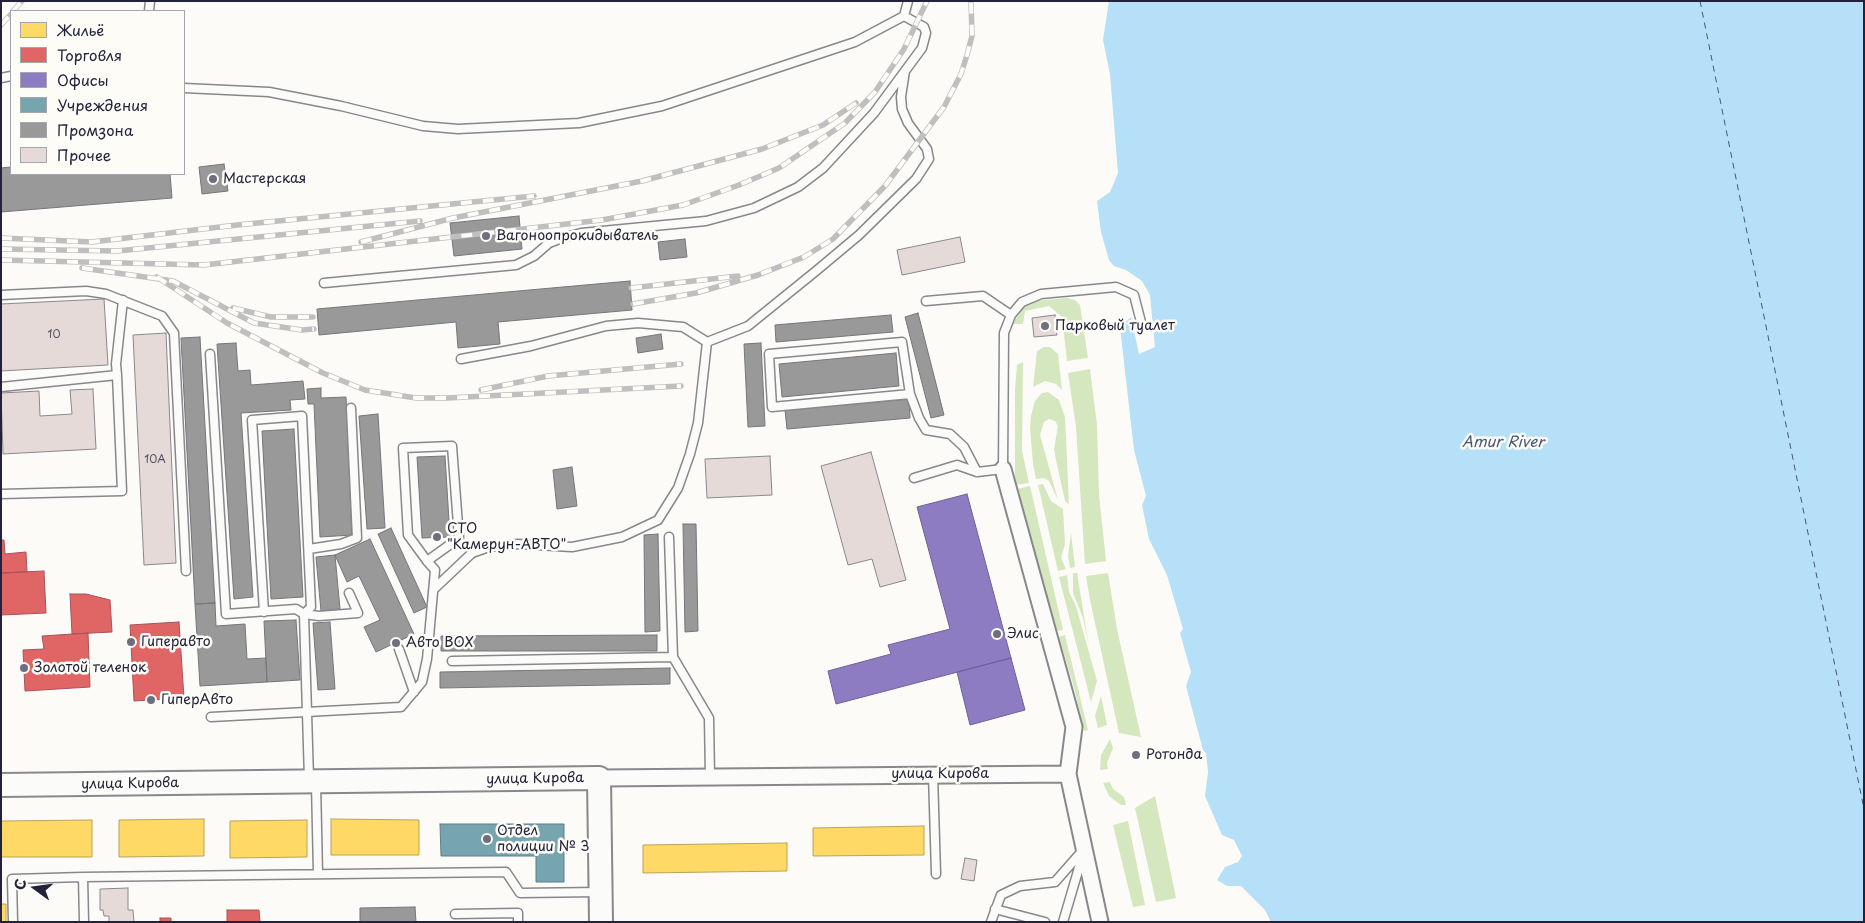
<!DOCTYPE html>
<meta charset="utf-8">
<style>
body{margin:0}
#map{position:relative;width:1865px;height:923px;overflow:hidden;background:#fcfbf8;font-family:"Playpen Sans",sans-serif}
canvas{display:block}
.frame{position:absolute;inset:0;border:2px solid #22223b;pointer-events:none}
.legend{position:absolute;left:10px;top:10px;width:175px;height:165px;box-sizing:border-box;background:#fdfcf7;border:1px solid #a5a5ac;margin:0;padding:6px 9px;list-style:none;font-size:15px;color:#22223b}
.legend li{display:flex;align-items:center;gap:10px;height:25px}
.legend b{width:25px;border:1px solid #a5a5ac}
.north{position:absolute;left:10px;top:863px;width:50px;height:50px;-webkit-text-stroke:4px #fdfcf7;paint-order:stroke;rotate:284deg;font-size:14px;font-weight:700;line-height:20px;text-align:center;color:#22223b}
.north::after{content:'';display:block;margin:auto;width:18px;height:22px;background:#22223b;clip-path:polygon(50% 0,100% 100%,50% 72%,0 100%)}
</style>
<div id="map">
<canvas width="1865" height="923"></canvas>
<div class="frame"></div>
<ul class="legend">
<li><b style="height:14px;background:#ffd966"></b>Жильё</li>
<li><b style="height:14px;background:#e06666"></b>Торговля</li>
<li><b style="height:14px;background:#8e7cc3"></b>Офисы</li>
<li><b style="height:14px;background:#76a5af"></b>Учреждения</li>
<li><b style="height:14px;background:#999"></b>Промзона</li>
<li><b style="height:14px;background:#e6dad8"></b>Прочее</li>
</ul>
<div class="north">С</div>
</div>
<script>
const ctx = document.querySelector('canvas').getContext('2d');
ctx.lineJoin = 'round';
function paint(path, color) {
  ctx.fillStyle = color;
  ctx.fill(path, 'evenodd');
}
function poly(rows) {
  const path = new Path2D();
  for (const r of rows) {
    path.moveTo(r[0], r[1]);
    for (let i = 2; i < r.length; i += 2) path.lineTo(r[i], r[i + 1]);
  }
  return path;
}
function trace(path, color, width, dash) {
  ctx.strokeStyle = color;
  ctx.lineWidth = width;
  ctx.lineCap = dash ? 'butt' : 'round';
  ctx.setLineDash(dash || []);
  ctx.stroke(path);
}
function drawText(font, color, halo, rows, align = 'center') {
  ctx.font = font + ' "Playpen Sans",sans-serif';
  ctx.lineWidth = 5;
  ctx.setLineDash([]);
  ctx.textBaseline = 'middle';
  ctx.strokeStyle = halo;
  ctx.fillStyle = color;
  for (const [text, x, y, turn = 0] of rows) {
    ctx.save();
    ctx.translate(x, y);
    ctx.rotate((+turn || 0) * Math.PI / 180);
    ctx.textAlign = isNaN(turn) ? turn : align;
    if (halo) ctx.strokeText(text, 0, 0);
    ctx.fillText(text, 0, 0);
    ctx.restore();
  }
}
paint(poly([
 [1067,298,1075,300,1080,305,1088,358,1067,361,1062,317,1049,306,1025,311,1023,324,1013,324,1022,308,1034,301],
 [1044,347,1050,347,1058,354,1062,390,1056,384,1045,381,1033,387,1037,351],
 [1023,362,1022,451,1029,483,1015,485,1015,389,1017,365],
 [1090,369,1097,425,1099,495,1106,561,1085,564,1076,427,1068,373],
 [1048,392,1059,400,1065,417,1069,504,1065,501,1056,460,1054,449,1058,426,1055,421,1049,419,1044,422,1040,435,1058,500,1049,481,1044,478,1036,479,1033,464,1030,428,1031,416,1035,401,1042,393],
 [1043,484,1051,501,1063,509,1065,544,1061,558,1066,569,1058,571,1038,485],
 [1030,486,1063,630,1057,631,1017,489],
 [1071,533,1075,567,1070,568,1068,556],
 [1073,573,1077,573,1089,646,1083,618,1073,593],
 [1108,573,1117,629,1141,737,1119,733,1090,600,1086,576],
 [1067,575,1069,592,1076,606,1097,681,1091,702,1059,577],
 [1065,635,1088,730,1084,731,1075,691,1059,637],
 [1101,696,1107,725,1098,728,1095,716],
 [1110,739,1113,748,1107,763,1108,769,1100,770,1101,755],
 [1110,782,1113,789,1124,797,1126,805,1121,805,1109,796,1103,783],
 [1155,796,1176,898,1156,902,1135,808],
 [1128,821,1145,905,1133,907,1113,825]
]), '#d5e7bf');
paint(poly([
 [1109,1,1864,1,1864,922,1271,922,1265,910,1241,886,1227,886,1217,880,1225,867,1238,862,1242,856,1234,840,1222,835,1205,796,1208,772,1206,753,1203,750,1186,686,1191,672,1180,633,1183,629,1167,575,1149,539,1142,505,1146,496,1134,450,1120,327,1131,317,1139,354,1155,347,1150,295,1142,281,1126,270,1114,266,1109,260,1101,232,1097,201,1110,192,1118,173,1110,74,1103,40]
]), '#b5e0f8');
const homes = poly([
 [204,819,204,856,119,857,119,820,204,819],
 [331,819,419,820,419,855,331,855,331,819],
 [92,820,92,857,1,857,1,821,92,820],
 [307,820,307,857,230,858,230,821,307,820],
 [924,826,924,855,813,856,813,828,924,826],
 [787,843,787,871,643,873,643,845,787,843],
 [1,904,6,904,6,922,1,922,1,904]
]);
paint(homes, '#ffd966');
trace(homes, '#bda259', 1);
const shops = poly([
 [1,540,4,540,5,554,26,552,27,572,1,573,1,540],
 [44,571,46,613,1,615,1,573,44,571],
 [70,594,86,594,110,600,112,632,72,634,70,594],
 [179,622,184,698,134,701,130,625,179,622],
 [88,633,90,687,25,691,23,650,44,649,42,636,88,633],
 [227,910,259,910,260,922,227,922,227,910],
 [160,918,171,918,171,922,160,922,160,918]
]);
paint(shops, '#e06666');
trace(shops, '#a75259', 1);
const offices = poly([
 [967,494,1011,658,836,704,828,671,891,654,888,645,950,629,917,507,967,494],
 [1011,658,1025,710,970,725,957,672,1011,658]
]);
paint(offices, '#8e7cc3');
trace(offices, '#6e619a', 1);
const public = poly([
 [440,824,564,824,564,882,536,882,536,856,441,856,440,824]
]);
paint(public, '#76a5af');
trace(public, '#5d7e8c', 1);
const industry = poly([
 [224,164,228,191,202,194,199,167,224,164],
 [11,167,11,174,170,174,172,198,1,212,1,168,11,167],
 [519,216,522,249,454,256,450,223,519,216],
 [685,239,687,257,660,260,658,242,685,239],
 [630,281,632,310,498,322,500,344,458,348,456,322,319,335,317,309,630,281],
 [918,313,944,415,931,418,905,317,918,313],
 [891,315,893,332,776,342,775,325,891,315],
 [661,334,663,349,638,353,636,338,661,334],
 [200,337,215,603,195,604,181,338,200,337],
 [236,343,238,371,250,370,251,385,303,381,305,399,290,400,291,410,241,413,253,597,234,599,217,344,236,343],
 [761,343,765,426,748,427,744,344,761,343],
 [896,353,899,386,782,397,779,364,896,353],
 [321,388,321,398,346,397,352,535,320,537,314,404,308,404,307,389,321,388],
 [909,399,910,418,787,429,785,410,909,399],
 [378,414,385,528,367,529,359,416,378,414],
 [294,429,303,597,271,599,262,431,294,429],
 [445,456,450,537,422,538,417,457,445,456],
 [572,467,577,506,557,509,553,470,572,467],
 [683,524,696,524,698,631,685,632,683,524],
 [391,528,427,607,414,613,378,534,391,528],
 [658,534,660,631,645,632,644,535,658,534],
 [370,539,414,634,376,652,364,627,380,620,359,576,347,582,335,555,370,539],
 [335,555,340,609,321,611,316,557,335,555],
 [215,603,216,626,245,624,247,659,266,658,267,682,200,686,195,604,215,603],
 [296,620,300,680,267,682,264,621,296,620],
 [330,622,335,689,318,690,313,623,330,622],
 [657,635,657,651,441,651,441,636,657,635],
 [670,668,670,684,440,688,440,672,670,668],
 [415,907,416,922,360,922,360,908,415,907]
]);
paint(industry, '#999');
trace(industry, '#75757d', 1);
trace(poly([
 [1700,1,1864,809]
]), '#455874', 1, [6, 5]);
const building = poly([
 [960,237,965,262,902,275,897,250,960,237],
 [104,299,108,365,1,371,1,304,104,299],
 [1055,315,1057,335,1034,337,1032,318,1055,315],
 [166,333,176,563,144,565,133,335,166,333],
 [93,389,96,449,3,454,1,393,39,391,40,416,72,414,70,390,93,389],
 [871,452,906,580,880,587,872,559,848,565,821,466,871,452],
 [770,456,772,495,707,498,705,459,770,456],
 [965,858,977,860,974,881,961,879,965,858],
 [128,888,128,910,133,910,134,922,109,922,109,916,104,916,103,910,100,910,100,889,128,888]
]);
paint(building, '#e6dad8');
trace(building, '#88888c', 1);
const service = poly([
 [149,11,150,1],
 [1,78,11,76],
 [184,88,269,92,341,106,423,126,458,129,579,123,662,106,855,42,904,16],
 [324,283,516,265,534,256,549,243,562,238,581,233,706,221,754,208,798,187,823,168,874,113,922,48,926,33,924,27,904,16,908,1],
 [1,295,86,291,106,294,162,316,174,333,186,571],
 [926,301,983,296,1011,315],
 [210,354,226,614,296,609,304,614,319,616,358,613,349,593],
 [461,359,531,346,606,326,638,323,683,327,707,342],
 [117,375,116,364,123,300],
 [1,387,117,375,122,491,1,494],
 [910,394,772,407,769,354,902,342,910,394,919,418,926,430,950,434,964,447,977,472],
 [914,478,957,465,977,472,1003,469,1004,333,1011,315,1022,302,1041,294,1116,287,1134,295,1142,326],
 [669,537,673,657],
 [309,549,341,544,357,538,351,408],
 [434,589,472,553,489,547,518,544,572,547,622,537,658,520,678,488,690,454,698,423,707,342,748,326,816,271,859,235,916,179,929,159,927,149,908,123,902,109,901,97,905,71],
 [264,612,252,420,302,416,311,607,304,614,309,779],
 [399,649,414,692],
 [452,661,673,657,709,718,710,777],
 [211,717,401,707,422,682,427,659,435,570,427,561,408,535,403,448,452,446,459,538,427,561],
 [933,774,936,874],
 [316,783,318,874],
 [995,909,1045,922],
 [455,914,518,913,518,922],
 [13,922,12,879,83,877],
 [84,922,83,877,506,872,520,893,600,892],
 [991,922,1001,895,1020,886,1055,882,1084,849],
 [1063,922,1083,854]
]);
const minor = poly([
 [1003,469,1074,727,1068,774,1100,922],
 [599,778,1068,774]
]);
const secondary = poly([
 [1,785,599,778,601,922]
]);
trace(service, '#88888c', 11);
trace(minor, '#88888c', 19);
trace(secondary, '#88888c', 26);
trace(service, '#fbfbf9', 8);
trace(minor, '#fbfbf9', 15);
trace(secondary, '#fbfbf9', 22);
const rail = poly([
 [13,11,22,1],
 [1,25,11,14],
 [1,238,92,242,237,225,534,196],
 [361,242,453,218,642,181,762,149,823,125,856,103],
 [1,249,117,251,420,221],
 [1,260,204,265,602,220,683,205,739,185,779,168,845,123,875,92,904,49,927,1],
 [82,268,173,281,254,323,302,330,314,329],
 [157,277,227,323,323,373,365,390,416,398,447,398,681,386],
 [631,288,738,276],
 [633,304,696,293,758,275,804,257,833,239,885,186,944,107,961,74,967,55,972,36,971,1],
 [233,308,271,317,313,317],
 [481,390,548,376,681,364]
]);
trace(rail, '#bfbfc0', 5.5);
trace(rail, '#fdfcf7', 4, [11]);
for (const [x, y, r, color] of [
 [213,179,5,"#6e6e7d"],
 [486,236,5,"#6e6e7d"],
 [1045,326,5,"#6e6e7d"],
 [437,537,5,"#6e6e7d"],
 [997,634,5,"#6e6e7d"],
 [131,642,5,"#6e6e7d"],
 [396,643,5,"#6e6e7d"],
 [24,668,5,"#6e6e7d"],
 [151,700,5,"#6e6e7d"],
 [1136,755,5,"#6e6e7d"],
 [487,839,5,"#6e6e7d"]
]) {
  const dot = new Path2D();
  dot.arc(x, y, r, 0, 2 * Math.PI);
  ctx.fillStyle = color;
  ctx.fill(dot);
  trace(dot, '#fdfcf7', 2);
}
drawText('11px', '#535062', null, [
 ["10",54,335],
 ["10А",155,460]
]);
drawText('14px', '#22223b', '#fdfcf7', [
 ["Мастерская",223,179],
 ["Вагоноопрокидыватель",496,236],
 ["Парковый туалет",1055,326],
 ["СТО",447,529],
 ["\"Камерун-АВТО\"",447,545],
 ["Элис",1007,634],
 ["Гиперавто",141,642],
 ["Авто BOX",406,643],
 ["Золотой теленок",34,668],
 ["ГиперАвто",161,700],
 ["Ротонда",1146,755],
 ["Отдел",497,831],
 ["полиции № 3",497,847]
], 'left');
drawText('14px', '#22223b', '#fdfcf7', [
 ["улица Кирова",940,774],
 ["улица Кирова",535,779,-1],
 ["улица Кирова",130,784,-1]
]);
drawText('italic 15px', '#455874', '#fdfcf7', [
 ["Amur River",1503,443]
]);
</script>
